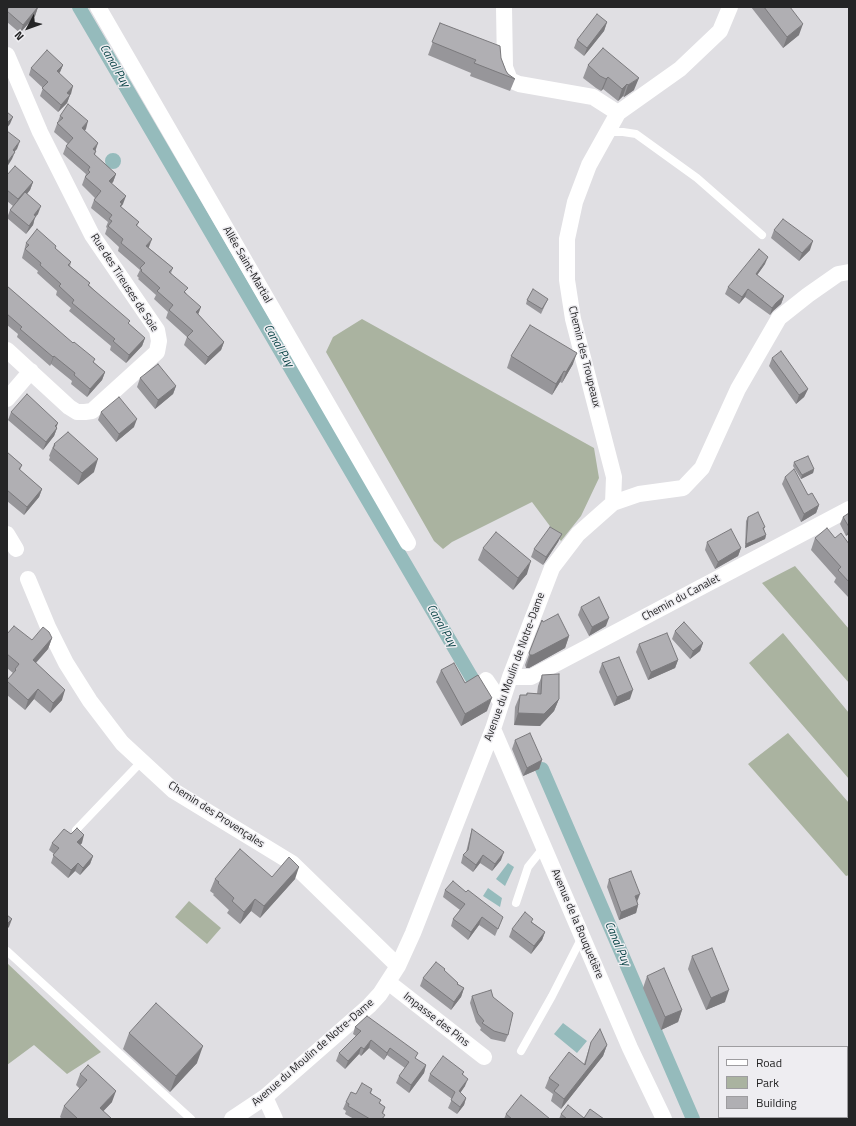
<!DOCTYPE html>
<meta charset="utf-8">
<style>
body{margin:0}
#map{position:relative;width:856px;height:1126px;overflow:hidden;background:#e0dfe3;font-family:"Titillium Web",sans-serif}
canvas{display:block}
.frame{position:absolute;inset:0;border:8px solid #252526;pointer-events:none}
.legend{position:absolute;left:718px;top:1046px;width:130px;height:72px;box-sizing:border-box;background:#eeedf1;border:1px solid #9e9da0;margin:0;padding:5px 7px;list-style:none;font-size:12px;color:#252526}
.legend li{display:flex;align-items:center;gap:8px;height:20px}
.legend b{width:20px;border:1px solid #9e9da0}
.north{position:absolute;left:8px;top:8px;width:40px;height:40px;-webkit-text-stroke:3px #eeedf1;paint-order:stroke;rotate:229deg;font-size:11px;font-weight:700;line-height:16px;text-align:center;color:#252526}
.north::after{content:'';display:block;margin:auto;width:14px;height:18px;background:#252526;clip-path:polygon(50% 0,100% 100%,50% 72%,0 100%)}
</style>
<div id="map">
<canvas width="856" height="1126"></canvas>
<div class="frame"></div>
<ul class="legend">
<li><b style="height:5px;background:#fff"></b>Road</li>
<li><b style="height:11px;background:#aab3a0"></b>Park</li>
<li><b style="height:11px;background:#b0afb3"></b>Building</li>
</ul>
<div class="north">N</div>
</div>
<script>
const ctx = document.querySelector('canvas').getContext('2d');
ctx.lineJoin = 'round';
function paint(path, color) {
  ctx.fillStyle = color;
  ctx.fill(path, 'evenodd');
}
function poly(rows) {
  const path = new Path2D();
  for (const r of rows) {
    if (r.length === 3) {
      path.moveTo(r[0] + r[2], r[1]);
      path.arc(r[0], r[1], r[2], 0, 2 * Math.PI);
      continue;
    }
    path.moveTo(r[0], r[1]);
    for (let i = 2; i < r.length; i += 2) path.lineTo(r[i], r[i + 1]);
  }
  return path;
}
function trace(path, color, width, dash) {
  ctx.strokeStyle = color;
  ctx.lineWidth = width;
  ctx.lineCap = dash ? 'butt' : 'round';
  ctx.setLineDash(dash || []);
  ctx.stroke(path);
}
function drawText(font, color, halo, rows, align = 'center') {
  ctx.font = font + ' "Titillium Web",sans-serif';
  ctx.lineWidth = 3;
  ctx.setLineDash([]);
  ctx.textBaseline = 'middle';
  ctx.strokeStyle = halo;
  ctx.fillStyle = color;
  for (const [text, x, y, turn = 0] of rows) {
    ctx.save();
    ctx.translate(x, y);
    ctx.rotate((+turn || 0) * Math.PI / 180);
    ctx.textAlign = isNaN(turn) ? turn : align;
    if (halo) ctx.strokeText(text, 0, 0);
    ctx.fillText(text, 0, 0);
    ctx.restore();
  }
}
paint(poly([
 [362,319,594,448,599,478,581,516,561,541,532,502,452,542,443,549,434,541,326,352,333,337],
 [795,566,849,629,849,683,762,583],
 [783,633,849,713,849,779,749,663],
 [788,733,849,803,849,875,846,876,748,764],
 [189,901,221,928,207,944,175,917],
 [7,963,101,1052,67,1074,34,1045,7,1065]
]), '#aab3a0');
paint(poly([
 [113,161,8],
 [508,863,514,867,505,886,496,879],
 [488,888,502,898,500,907,483,896],
 [563,1023,587,1041,577,1053,554,1034]
]), '#95bbbc');
trace(poly([
 [79,7,476,685],
 [542,769,693,1119]
]), '#95bbbc', 14);
trace(poly([
 [607,132,623,132,636,134,697,178,762,235],
 [76,830,142,761],
 [516,903,528,867,544,847],
 [7,951,191,1119],
 [521,1051,552,996,582,937]
]), '#fff', 8);
trace(poly([
 [98,7,408,543],
 [504,7,505,67,510,80,519,84,593,97,618,113],
 [7,55,40,132,92,235,157,330,159,341,157,352,92,411,85,412,77,412,69,407,7,350],
 [7,399,31,371],
 [613,503,614,477,573,319,567,280,567,239,575,202,589,165,618,113,680,69,720,31,730,7],
 [7,534,16,549],
 [28,579,48,627,66,663,90,701,122,743,174,791,292,863,398,966],
 [510,677,531,677,849,509],
 [486,680,501,702],
 [493,729,630,1048,664,1119],
 [388,982,484,1057],
 [265,1097,275,1119],
 [232,1119,265,1097,369,1006,380,994,398,966,413,933,493,729,510,677,552,568,578,534,613,503,639,494,683,488,702,468,738,389,779,318,808,295,838,274,849,272]
]), '#fff', 16);
paint(poly([
 [7,7,38,7,35,16,20,33,7,22],
 [751,7,790,7,799,35,783,48],
 [607,22,604,31,584,56,574,48,577,40],
 [440,23,501,58,506,71,508,74,515,79,510,91,470,76,471,73,428,55],
 [603,48,634,90,624,97,623,96,618,101,603,89,601,91,596,88,583,78,588,65],
 [63,65,60,72,59,73,71,94,70,95,67,103,58,112,40,96,43,88,29,75,31,68],
 [60,116,86,129,84,131,96,151,95,155,116,174,113,182,111,184,123,204,121,207,139,222,137,226,149,247,149,248,173,268,171,273,186,293,198,314,224,342,221,350,205,365,184,345,187,337,166,318,168,312,154,299,156,295,138,279,139,278,137,276,140,270,118,251,119,247,105,234,107,228,106,227,108,222,91,208,94,200,95,198,82,185,86,174,63,154,66,146,68,144,54,132],
 [7,175,33,182,30,190,27,194,38,214,35,217,33,225,26,234,7,218,10,210,13,206,7,201],
 [774,230,810,250,799,261,771,238],
 [26,243,56,246,55,248,71,262,70,266,90,283,89,285,129,324,145,338,142,346,126,363,110,350,111,346,69,311,71,308,56,295,57,291,37,273,38,271,22,258,24,251],
 [765,264,757,275,784,296,781,304,773,311,770,315,745,297,739,304,725,294,728,287],
 [7,286,105,372,102,380,87,397,71,384,72,381,51,364,50,366,17,337,18,334,7,325],
 [548,299,541,314,526,304,527,300],
 [511,356,573,364,562,383,560,382,552,395,507,368],
 [772,358,808,389,804,397,796,404,769,366],
 [140,378,176,386,173,394,155,409,137,387],
 [11,412,57,428,54,436,43,450,8,420],
 [101,412,134,427,116,442,98,420],
 [54,444,94,472,78,485,49,460,50,457,49,456],
 [7,452,22,465,20,470,42,489,39,497,24,515,7,501],
 [794,462,814,469,813,473,801,479,793,466],
 [785,477,819,505,816,513,801,522,782,484],
 [849,513,849,534,846,536,840,524,843,517],
 [748,517,765,527,764,529,766,535,765,539,745,548,746,521],
 [562,534,558,542,543,565,531,557,534,549],
 [815,538,835,538,849,544,849,598,834,582,836,578,811,550],
 [707,542,741,548,738,556,715,569,705,550],
 [483,548,527,574,513,590,478,560],
 [581,607,606,626,589,636,578,615],
 [542,620,543,622,569,636,565,648,529,668,526,668,525,665],
 [675,631,703,643,700,651,690,659,672,639],
 [7,634,32,640,52,638,48,649,36,663,62,700,50,713,34,699,25,710,7,695,7,681,13,673,7,668],
 [639,644,678,660,675,668,648,680,636,652],
 [602,663,630,699,614,706,599,672],
 [441,670,465,683,487,711,461,726,436,682],
 [542,675,559,699,554,711,540,726,514,725,515,707,520,695,526,695,527,693,537,694,538,686],
 [515,740,542,760,539,769,523,776,512,749],
 [472,829,501,860,492,871,480,863,473,872,461,863,463,855,466,852,470,836],
 [52,843,82,843,80,845,93,856,90,864,80,875,75,871,68,878,51,863,54,854,49,850],
 [272,877,295,879,260,918,251,911,240,924,227,913,229,910,213,895,214,894,210,891,215,879],
 [609,879,637,901,638,905,636,913,619,920,607,887],
 [445,890,466,892,500,924,495,936,479,925,468,940,451,926,453,919,460,910,443,897],
 [532,922,545,932,542,940,531,954,509,937,512,929],
 [692,956,725,1002,706,1010,688,969],
 [444,970,458,984,464,988,461,997,451,1010,420,986,423,978],
 [647,976,682,1010,678,1022,661,1030,643,988],
 [472,996,493,997,508,1035,505,1042,491,1039,480,1030,481,1028,476,1022,470,1003],
 [355,1027,416,1059,426,1065,424,1073,409,1093,396,1083,399,1076,405,1068,387,1055,384,1060,369,1048,361,1056,359,1054,345,1069,336,1061,339,1053,356,1036,353,1034],
 [129,1033,197,1063,170,1092,123,1049],
 [591,1042,607,1045,603,1056,561,1109,551,1101,553,1094,545,1088,549,1078,584,1064],
 [464,1072,463,1074,465,1086,460,1093,466,1098,464,1105,457,1114,448,1108,452,1099,428,1081,430,1074],
 [80,1074,112,1102,103,1111,112,1119,62,1119,60,1117,64,1106,80,1089,76,1085],
 [372,1089,371,1093,380,1103,385,1107,383,1114,383,1119,354,1119,345,1114,346,1111,343,1109,346,1102,356,1094],
 [506,1114,550,1119,504,1119],
 [561,1114,584,1118,604,1119,559,1119]
]), '#97969a');
paint(poly([
 [38,7,35,16,20,33,23,25],
 [607,22,604,31,584,56,587,48],
 [803,24,799,35,783,48,787,37],
 [63,65,60,72,54,79,57,71],
 [608,77,603,89,601,91,606,79],
 [639,78,634,90,624,97,628,85],
 [627,84,623,96,618,101,622,89],
 [73,86,71,94,64,100,67,93],
 [70,95,67,103,58,112,61,105],
 [13,117,10,124,7,128,7,123],
 [88,121,86,129,79,137,82,128],
 [20,141,17,149,10,157,13,150],
 [98,143,95,152,93,149],
 [15,152,12,159,7,167,8,161],
 [116,174,113,182,106,189,109,181],
 [33,182,30,190,15,208,18,199],
 [126,196,123,204,121,206,119,212,120,202],
 [41,206,38,214,35,217,33,225,26,234,34,215],
 [152,239,149,247,143,254,146,246],
 [813,241,810,250,799,261,802,253],
 [768,257,765,264,753,281,756,274],
 [748,289,745,297,739,304,742,297],
 [784,296,781,304,773,311,770,315,772,308,776,303],
 [201,307,198,315,196,312],
 [145,338,142,346,126,363,129,355],
 [224,342,221,350,205,365,208,357],
 [577,353,573,364,562,383,566,372],
 [54,356,51,364,50,366,53,357],
 [564,371,560,382,552,395,556,384],
 [105,372,102,380,87,397,90,389],
 [176,386,173,394,155,409,158,400],
 [808,389,804,397,796,404,799,395],
 [137,419,134,427,116,442,119,434],
 [58,423,55,431,57,428,54,436,43,450,46,442,55,426],
 [98,459,94,472,78,485,82,473],
 [814,469,813,473,801,479,802,475],
 [42,489,39,497,24,515,27,507],
 [819,505,816,513,801,522,804,514],
 [849,529,849,534,846,536],
 [562,534,558,542,543,565,546,557],
 [766,535,765,539,745,548,746,544],
 [741,548,738,556,715,569,718,562],
 [531,561,527,574,513,590,518,578],
 [609,618,606,626,589,636,592,627],
 [569,636,565,648,529,668,526,668,530,655],
 [52,638,48,649,29,670,33,660],
 [703,643,700,651,690,659,693,651],
 [678,660,675,668,648,680,651,672],
 [38,689,34,699,25,710,28,700],
 [65,690,62,700,50,713,53,703],
 [633,690,630,699,614,706,617,697],
 [492,698,487,711,461,726,465,714],
 [559,699,554,711,540,726,514,725,518,713],
 [542,760,539,769,523,776,527,768],
 [84,835,82,843,75,850,77,842],
 [504,852,501,860,492,871,495,864],
 [483,855,480,863,473,872,476,865],
 [93,856,90,864,80,875,83,868],
 [78,863,75,871,68,878,71,870],
 [299,867,295,879,260,918,264,906],
 [640,894,637,902,635,896],
 [255,899,251,911,240,924,244,912],
 [638,905,636,913,619,920,621,912],
 [482,917,479,925,468,940,471,932],
 [12,919,9,927,7,929,7,924],
 [545,932,542,940,531,954,534,946],
 [464,988,461,997,451,1010,454,1002],
 [729,990,725,1002,706,1010,711,998],
 [682,1010,678,1022,661,1030,665,1017],
 [371,1040,369,1048,361,1056,364,1049],
 [607,1045,603,1056,561,1109,564,1099],
 [203,1046,197,1063,170,1092,176,1076],
 [361,1047,359,1054,345,1069,348,1061],
 [390,1048,387,1055,384,1060,387,1053],
 [426,1065,424,1073,409,1093,411,1085],
 [468,1079,465,1086,456,1099,459,1091],
 [116,1091,112,1102,96,1119,100,1108],
 [466,1098,464,1105,457,1114,460,1107]
]), '#7b7a7d');
const building = poly([
 [9,7,38,7,23,25,7,11,7,10,9,7],
 [764,7,790,7,803,24,787,37,764,7],
 [597,14,607,22,587,48,577,40,597,14],
 [440,23,500,46,501,58,506,71,508,74,515,79,474,63,476,60,432,42,440,23],
 [603,48,639,78,628,85,627,84,622,89,608,77,606,79,600,76,588,65,603,48],
 [47,50,63,65,57,71,73,86,67,93,70,95,61,105,42,88,48,82,31,68,47,50],
 [68,104,88,121,82,128,98,143,93,149,96,151,94,154,116,174,109,181,126,196,120,202,122,204,120,206,139,222,136,225,152,239,146,246,173,268,169,272,188,288,184,292,201,307,196,312,224,342,208,357,187,337,193,331,169,310,173,305,157,291,160,288,141,271,142,270,140,268,145,263,121,243,123,239,108,226,112,221,109,219,112,215,94,200,101,191,85,177,90,172,88,170,90,167,66,146,73,138,57,123,63,118,60,116,68,104],
 [7,112,13,117,7,123,7,112],
 [7,131,20,141,13,150,15,152,8,161,7,161,7,131],
 [15,166,33,182,18,199,7,190,7,175,15,166],
 [25,192,41,206,34,215,36,216,29,226,10,210,25,192],
 [783,219,813,241,802,253,774,230,783,219],
 [37,229,56,246,55,248,71,262,68,265,90,283,88,285,130,321,128,323,145,338,129,355,113,341,115,339,72,303,74,300,59,286,61,284,40,265,41,263,25,249,29,245,26,243,37,229],
 [759,249,768,257,756,274,784,296,776,303,772,308,748,289,742,297,728,287,759,249],
 [7,286,73,343,74,342,95,359,93,362,105,372,90,389,74,375,75,373,54,356,53,357,20,329,22,327,7,314,7,286],
 [533,289,548,299,542,309,527,300,533,289],
 [530,325,577,353,566,372,564,371,556,384,511,356,530,325],
 [781,351,808,389,799,395,772,358,781,351],
 [158,364,176,386,158,400,140,378,158,364],
 [27,394,58,423,55,426,57,428,46,442,11,412,27,394],
 [119,397,137,419,119,434,101,412,119,397],
 [68,432,98,459,82,473,53,448,55,445,54,444,68,432],
 [7,452,22,465,19,469,42,489,27,507,7,490,7,452],
 [808,456,814,469,802,475,794,462,808,456],
 [794,469,808,495,812,493,819,505,804,514,785,477,794,469],
 [758,512,765,527,763,528,766,535,746,544,748,517,758,512],
 [849,513,849,527,843,517,849,513],
 [550,527,562,534,546,557,534,549,550,527],
 [827,528,835,538,841,533,849,544,849,582,838,570,841,567,815,538,827,528],
 [731,529,741,548,718,562,707,542,731,529],
 [496,532,531,561,518,578,483,548,496,532],
 [599,597,609,618,592,627,581,607,599,597],
 [558,614,569,636,533,655,530,655,529,653,542,620,543,622,558,614],
 [684,622,703,643,693,651,675,631,684,622],
 [14,626,32,640,43,627,49,632,52,638,33,660,65,690,53,703,38,689,28,700,7,681,7,680,16,670,15,669,19,664,7,654,7,634,14,626],
 [667,633,678,660,651,672,639,644,667,633],
 [619,657,633,690,617,697,602,663,619,657],
 [454,663,465,683,478,675,492,698,465,714,441,670,454,663],
 [559,674,559,699,544,714,518,713,520,695,527,695,527,693,541,694,542,675,559,674],
 [530,733,542,760,527,768,515,740,530,733],
 [77,828,84,835,77,842,93,856,83,868,78,863,71,870,53,855,59,848,52,843,64,829,71,834,77,828],
 [472,829,504,852,495,864,483,855,476,865,463,855,468,850,472,829],
 [240,849,272,877,289,857,299,867,264,906,255,899,244,912,232,901,234,898,218,883,219,882,215,879,240,849],
 [631,871,640,894,635,896,638,905,621,912,609,879,631,871],
 [453,881,466,892,468,890,503,917,498,929,482,917,471,932,453,919,465,904,445,890,453,881],
 [525,912,533,919,531,922,545,932,534,946,512,929,525,912],
 [7,915,12,919,7,924,7,915],
 [712,948,729,990,711,998,692,956,712,948],
 [436,962,445,969,444,970,458,983,457,984,464,988,454,1002,423,978,436,962],
 [664,968,682,1010,665,1017,647,976,664,968],
 [491,990,493,997,513,1013,508,1035,494,1031,482,1023,484,1021,478,1014,472,996,491,990],
 [156,1003,203,1046,176,1076,129,1033,156,1003],
 [367,1016,418,1053,415,1058,426,1065,411,1085,399,1076,409,1062,390,1048,387,1053,371,1040,364,1049,361,1047,348,1061,339,1053,361,1031,355,1027,367,1016],
 [600,1029,607,1045,564,1099,554,1091,559,1085,549,1078,569,1052,585,1065,591,1042,600,1029],
 [443,1056,464,1072,462,1074,468,1079,459,1091,466,1098,460,1107,451,1100,455,1092,430,1074,443,1056],
 [88,1065,116,1091,100,1108,112,1119,78,1119,64,1106,87,1080,80,1074,88,1065],
 [362,1083,372,1089,370,1093,381,1100,379,1103,385,1107,382,1113,385,1115,382,1119,370,1119,348,1106,349,1104,346,1102,351,1092,356,1094,362,1083],
 [521,1095,550,1119,512,1119,506,1114,521,1095],
 [568,1105,584,1118,590,1109,604,1119,567,1119,561,1114,568,1105]
]);
paint(building, '#b0afb3');
trace(building, '#7b7a7d', 1);
drawText('11px', '#252526', '#eeedf1', [
 ["Allée Saint-Martial",247,265,60],
 ["Rue des Tireuses de Soie",124,283,57],
 ["Chemin des Troupeaux",584,357,76],
 ["Chemin du Canalet",681,598,-28],
 ["Avenue du Moulin de Notre-Dame",515,667,-70],
 ["Chemin des Provençales",216,815,33],
 ["Avenue de la Bouquetière",577,924,67],
 ["Impasse des Pins",436,1020,38],
 ["Avenue du Moulin de Notre-Dame",313,1053,-41]
]);
drawText('italic 12px', '#003e40', '#eeedf1', [
 ["Canal Puy",114,66,60],
 ["Canal Puy",278,346,60],
 ["Canal Puy",441,626,60],
 ["Canal Puy",617,944,67]
]);
</script>
